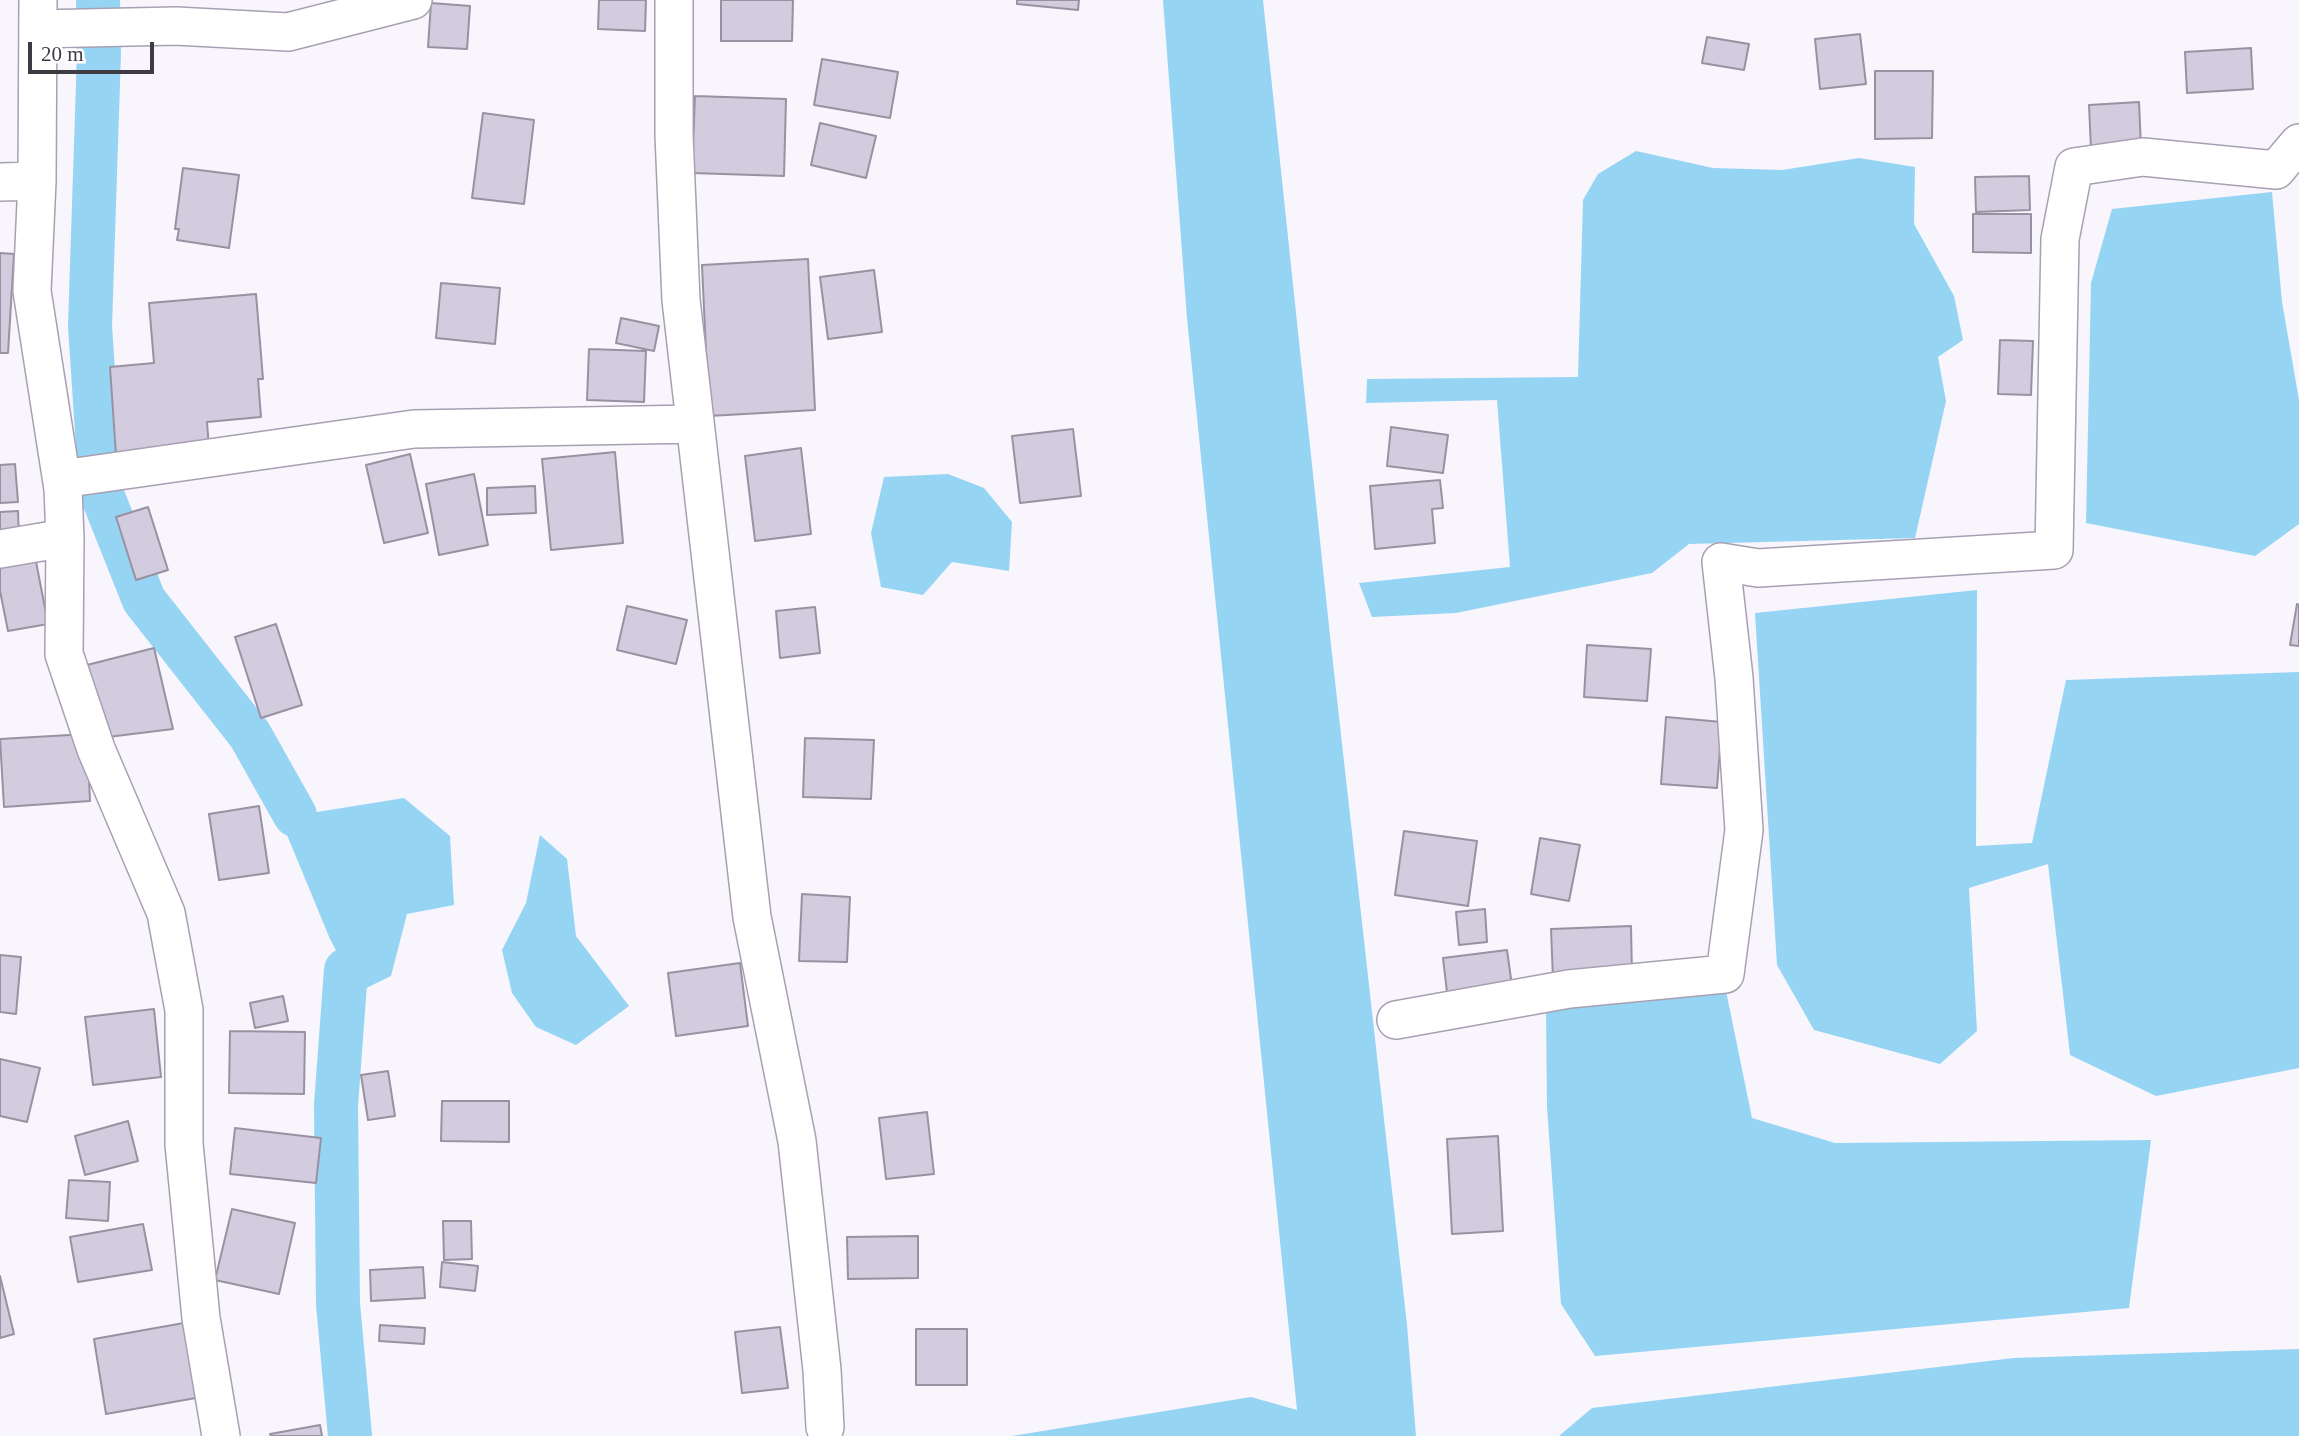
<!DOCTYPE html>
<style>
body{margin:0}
#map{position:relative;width:2299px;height:1436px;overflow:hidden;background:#f8f5fc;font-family:"Times New Roman",serif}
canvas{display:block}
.scale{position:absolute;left:28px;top:42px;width:126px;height:32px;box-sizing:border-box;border:4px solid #3e3b43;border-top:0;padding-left:9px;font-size:21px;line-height:24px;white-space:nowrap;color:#3e3b43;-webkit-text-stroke:5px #fff;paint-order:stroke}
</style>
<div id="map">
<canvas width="2299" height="1436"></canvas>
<div class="scale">20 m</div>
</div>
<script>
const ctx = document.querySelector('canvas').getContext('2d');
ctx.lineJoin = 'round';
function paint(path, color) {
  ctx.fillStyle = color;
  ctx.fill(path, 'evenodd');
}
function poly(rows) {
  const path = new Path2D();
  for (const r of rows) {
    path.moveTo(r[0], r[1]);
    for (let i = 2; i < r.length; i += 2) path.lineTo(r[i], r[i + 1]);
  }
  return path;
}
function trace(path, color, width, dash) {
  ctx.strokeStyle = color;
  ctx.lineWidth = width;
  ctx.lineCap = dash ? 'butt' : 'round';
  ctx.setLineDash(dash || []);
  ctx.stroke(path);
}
paint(poly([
 [1163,0,1263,0,1331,645,1407,1325,1416,1436,1012,1436,1251,1397,1297,1410,1187,318],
 [1636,151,1713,168,1782,170,1859,158,1915,167,1914,224,1954,296,1963,340,1938,357,1946,401,1915,538,1689,544,1652,573,1456,613,1372,617,1359,583,1510,567,1497,400,1366,403,1367,379,1578,377,1583,200,1598,174],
 [2272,192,2282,302,2299,400,2299,524,2255,556,2086,523,2091,283,2112,209],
 [948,474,984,488,1012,522,1009,571,952,562,923,595,881,587,871,533,884,477],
 [1977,590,1976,846,2032,843,2066,680,2299,672,2299,1068,2156,1096,2070,1055,2048,864,1969,888,1977,1031,1940,1064,1814,1030,1777,965,1755,613],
 [404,798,450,836,454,905,407,914,391,976,358,992,330,939,280,818],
 [540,835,567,859,576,936,629,1006,576,1045,536,1027,512,993,502,950,526,903],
 [1724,981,1752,1118,1835,1143,2151,1140,2129,1308,1595,1356,1561,1304,1547,1107,1546,1009],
 [2299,1349,2299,1436,1559,1436,1592,1408,2014,1358]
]), '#96d4f4');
trace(poly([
 [98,0,99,53,90,326,101,492,144,600,250,735,295,815],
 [346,970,336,1105,338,1304,350,1436]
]), '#96d4f4', 44);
const building = poly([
 [599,0,646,0,645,31,598,29,599,0],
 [721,0,793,0,792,41,721,41,721,0],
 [1017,0,1079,0,1078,10,1017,4,1017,0],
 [431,3,470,6,467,49,428,47,431,3],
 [1860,34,1866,84,1820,89,1815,39,1860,34],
 [1707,37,1749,44,1744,70,1702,63,1707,37],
 [2251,48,2253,89,2187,93,2185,52,2251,48],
 [822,59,898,72,890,118,814,105,822,59],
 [1875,71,1933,71,1932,138,1875,139,1875,71],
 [695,96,786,99,784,176,692,173,695,96],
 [2139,102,2141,147,2091,150,2089,105,2139,102],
 [483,113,534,120,524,204,472,198,483,113],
 [820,123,876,136,866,178,811,165,820,123],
 [183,168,239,175,229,248,177,240,179,229,175,229,183,168],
 [2029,176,2030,210,1976,212,1975,177,2029,176],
 [1973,214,2031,214,2031,253,1973,252,1973,214],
 [0,253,14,254,8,353,0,353,0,253],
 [808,259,815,410,709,416,702,265,808,259],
 [874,270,882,332,828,339,820,277,874,270],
 [441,283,500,288,495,344,436,338,441,283],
 [256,294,263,379,258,379,261,417,207,422,209,448,116,455,110,367,154,363,149,303,256,294],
 [621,318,659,326,654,351,616,343,621,318],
 [2000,340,2033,341,2031,395,1998,394,2000,340],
 [589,349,646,351,644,402,587,400,589,349],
 [1391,427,1448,435,1443,473,1387,466,1391,427],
 [1073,429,1081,496,1020,503,1012,436,1073,429],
 [801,448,811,534,755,541,745,456,801,448],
 [615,452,623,543,551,550,542,459,615,452],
 [410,454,428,533,384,543,366,465,410,454],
 [15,464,18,502,0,503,0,465,15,464],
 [474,474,488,545,439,555,426,484,474,474],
 [1440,480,1443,508,1432,509,1435,543,1375,549,1370,486,1440,480],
 [535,486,536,513,487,515,487,488,535,486],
 [148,507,168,570,136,580,116,517,148,507],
 [18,511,19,541,0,542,0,512,18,511],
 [34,551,48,624,8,631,0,591,0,558,34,551],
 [2297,604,2299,605,2299,646,2290,645,2297,604],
 [627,606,687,620,676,664,617,650,627,606],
 [815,607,820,653,780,658,776,611,815,607],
 [276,624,302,705,261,718,235,637,276,624],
 [1587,645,1651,649,1647,701,1584,697,1587,645],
 [154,648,173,729,100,738,83,666,154,648],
 [1666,717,1722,722,1717,788,1661,784,1666,717],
 [87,734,90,801,4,807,0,739,87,734],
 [805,738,874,740,871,799,803,797,805,738],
 [259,806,269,873,219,880,209,814,259,806],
 [1404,831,1477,841,1468,906,1395,895,1404,831],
 [1540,838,1580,845,1569,901,1531,894,1540,838],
 [802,894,850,897,847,962,799,961,802,894],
 [1485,909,1487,942,1459,945,1456,912,1485,909],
 [1631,926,1632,976,1553,979,1551,929,1631,926],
 [1507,950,1513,993,1448,1001,1443,958,1507,950],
 [0,955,21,957,16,1014,0,1012,0,955],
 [740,963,748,1026,676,1036,668,973,740,963],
 [283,996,288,1021,255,1028,250,1003,283,996],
 [154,1009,161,1077,93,1085,85,1017,154,1009],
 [230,1031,305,1032,304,1094,229,1093,230,1031],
 [0,1059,40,1068,27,1122,0,1116,0,1059],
 [388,1071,395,1116,368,1120,361,1075,388,1071],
 [442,1101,509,1101,509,1142,441,1141,442,1101],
 [927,1112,934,1174,886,1179,879,1118,927,1112],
 [128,1121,138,1161,85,1175,75,1136,128,1121],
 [235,1128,321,1138,316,1183,230,1174,235,1128],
 [1498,1136,1503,1231,1452,1234,1447,1139,1498,1136],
 [69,1180,110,1182,108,1221,66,1218,69,1180],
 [232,1209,295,1223,279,1294,215,1280,232,1209],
 [443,1221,471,1221,472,1259,444,1260,443,1221],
 [143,1224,152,1270,78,1282,70,1237,143,1224],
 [918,1236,918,1278,848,1279,847,1237,918,1236],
 [442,1262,478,1266,475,1291,440,1287,442,1262],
 [423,1267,425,1298,371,1301,370,1270,423,1267],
 [0,1276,14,1334,0,1338,0,1276],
 [195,1321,207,1396,106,1414,94,1339,195,1321],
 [380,1325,425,1328,424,1344,379,1341,380,1325],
 [780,1327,788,1388,742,1393,735,1332,780,1327],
 [916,1329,967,1329,967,1385,916,1385,916,1329],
 [320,1425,322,1436,271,1436,270,1434,320,1425]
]);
paint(building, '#d3ccde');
trace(building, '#9891a2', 2);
const minor = poly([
 [674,0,674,135,681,300,752,917,797,1141,822,1370,825,1427],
 [38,29,176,26,288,32,413,0],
 [0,182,37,181],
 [62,479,414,429,695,424],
 [65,538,64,654,96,749,166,913,184,1010,184,1144,201,1318,221,1436],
 [0,549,65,538,63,489,32,291,37,181,38,0],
 [1396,1020,1569,989,1725,974,1744,830,1734,678,1721,562,1758,568,2054,550,2060,239,2074,167,2143,157,2276,170,2299,143]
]);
trace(minor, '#a8a0b2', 40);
trace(minor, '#fff', 37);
</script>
